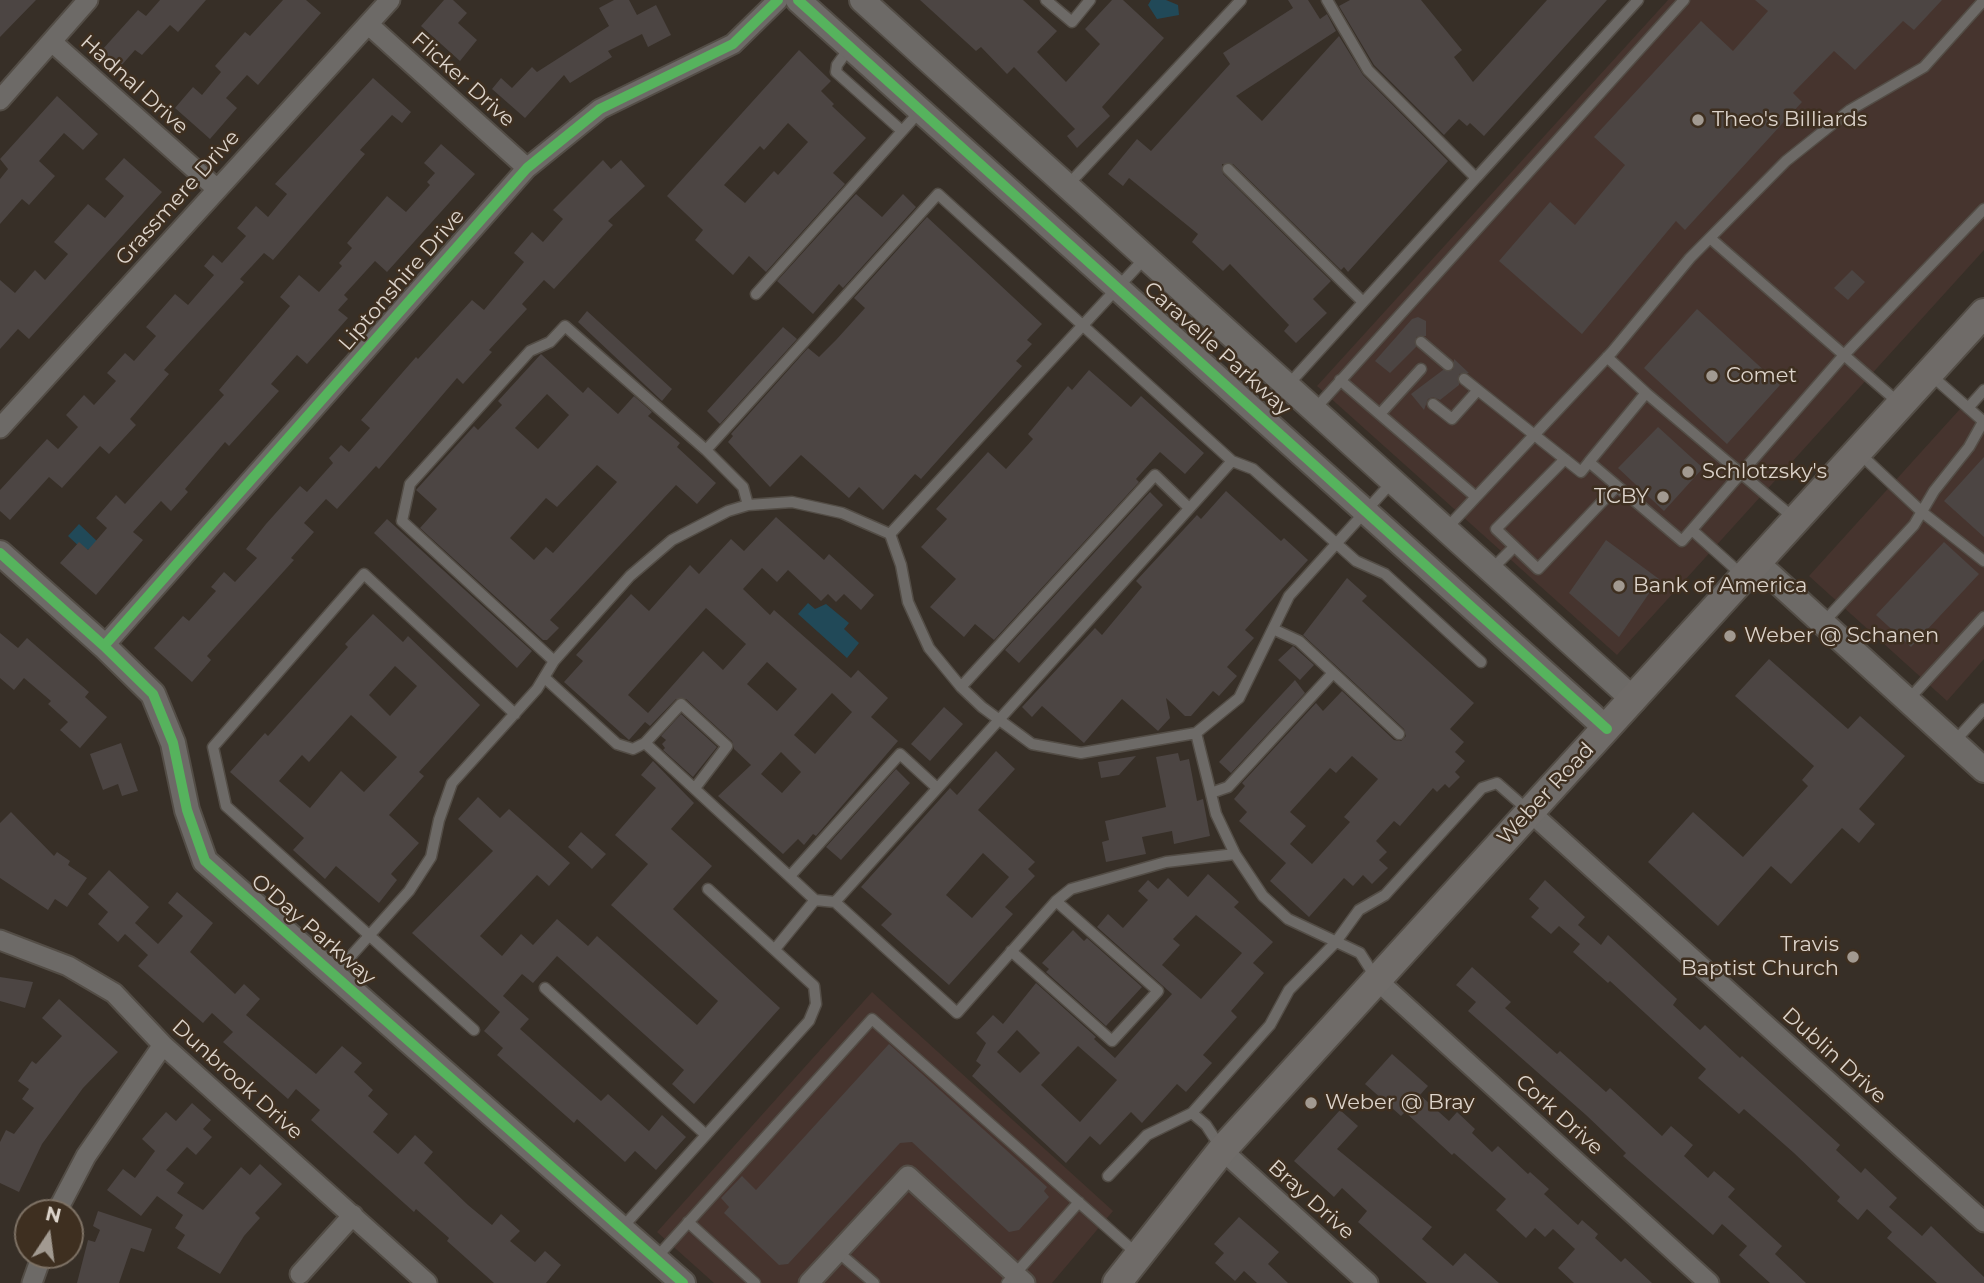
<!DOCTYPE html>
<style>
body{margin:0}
#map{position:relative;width:1984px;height:1283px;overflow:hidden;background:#372f27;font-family:Montserrat,sans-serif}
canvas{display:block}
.north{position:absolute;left:14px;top:1199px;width:70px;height:70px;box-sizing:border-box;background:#3e2f20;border:2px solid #7d7164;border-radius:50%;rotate:13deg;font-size:19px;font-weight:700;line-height:28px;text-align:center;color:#dcd3ca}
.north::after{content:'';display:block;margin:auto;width:24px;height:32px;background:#a29a91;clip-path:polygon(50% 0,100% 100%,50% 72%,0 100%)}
</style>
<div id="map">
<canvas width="1984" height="1283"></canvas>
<div class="north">N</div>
</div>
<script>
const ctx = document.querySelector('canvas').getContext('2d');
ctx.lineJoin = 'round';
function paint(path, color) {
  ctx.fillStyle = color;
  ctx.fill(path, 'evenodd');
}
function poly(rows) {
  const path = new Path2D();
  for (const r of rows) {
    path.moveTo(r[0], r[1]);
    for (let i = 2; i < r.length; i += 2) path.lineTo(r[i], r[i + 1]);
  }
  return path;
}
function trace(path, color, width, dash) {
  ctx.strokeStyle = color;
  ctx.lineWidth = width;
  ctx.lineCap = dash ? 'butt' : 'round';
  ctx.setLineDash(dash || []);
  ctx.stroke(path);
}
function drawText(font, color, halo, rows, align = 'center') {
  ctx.font = font + ' Montserrat,sans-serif';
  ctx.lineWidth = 5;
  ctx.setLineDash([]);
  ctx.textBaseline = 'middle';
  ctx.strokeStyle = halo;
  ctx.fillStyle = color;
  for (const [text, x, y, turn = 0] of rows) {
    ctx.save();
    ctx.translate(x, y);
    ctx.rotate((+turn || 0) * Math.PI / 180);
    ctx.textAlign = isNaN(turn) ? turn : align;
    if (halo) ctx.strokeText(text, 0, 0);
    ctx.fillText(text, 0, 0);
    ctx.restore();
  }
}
paint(poly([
 [1668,0,1984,0,1984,250,1617,655,1317,386],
 [1960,409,1984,430,1984,659,1947,701,1809,576],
 [872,992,1113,1211,1052,1283,714,1283,657,1232]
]), '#46342e');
paint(poly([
 [1151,0,1166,0,1178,5,1179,15,1157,19,1148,5],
 [79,524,99,543,93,549,83,550,68,536],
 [808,603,815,609,826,604,849,623,844,629,859,643,847,658,798,614]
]), '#214958');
paint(poly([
 [0,0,36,0,0,37],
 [160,0,206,0,178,32,170,25,142,55,135,50,120,67,102,50,138,10,146,16],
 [283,0,306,0,321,13,258,85,247,75,226,98,237,108,210,139,175,108,193,87,202,95,221,72,215,66,245,32,250,36],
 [444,0,453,0,467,13,458,23,477,40,460,61,421,26],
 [614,0,629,0,637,15,656,5,671,35,648,47,642,34,608,51,612,57,570,83,564,75,525,118,492,89,501,78,512,88,532,67,537,72,609,26,599,8],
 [920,0,1023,0,1057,31,1037,52,1066,82,1100,44,1085,29,1112,0,1123,0,1164,38,1102,107,1110,116,1077,148,1067,136,1075,129,1014,67,1007,74,981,47,976,51],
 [1288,0,1308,0,1320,19,1327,14,1336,31,1236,96,1262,121,1339,36,1363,75,1448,161,1348,272,1344,267,1341,270,1233,164,1222,164,1223,174,1331,281,1313,299,1327,313,1296,343,1284,331,1289,325,1230,264,1223,271,1192,242,1198,234,1129,178,1123,186,1108,174,1137,139,1151,151,1230,64,1223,53,1293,8],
 [1350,0,1421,0,1462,50,1454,57,1473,82,1547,0,1607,0,1484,136,1470,123,1467,126,1459,119,1444,135,1374,65,1339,6],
 [1755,0,1942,0,1914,30,1903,21,1855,70,1834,51,1793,93,1802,102,1685,230,1676,221,1582,334,1499,261,1550,202,1575,225,1625,165,1594,137,1701,21,1733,51,1768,11],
 [799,50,831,81,821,91,834,104,832,106,866,138,833,173,845,184,766,272,749,256,733,275,695,240,703,230,667,196],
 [788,123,808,142,778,175,774,171,745,203,724,185,760,146,764,150],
 [373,78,411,112,402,123,392,115,360,150,365,154,273,260,264,253,240,279,244,282,164,370,169,374,130,419,136,425,109,454,100,446,62,488,49,477,10,520,0,511,0,490,47,439,58,449,78,427,66,415,84,395,94,405,116,381,107,373,125,353,134,361,156,336,146,327,175,294,188,305,214,275,204,266,213,255,222,263,246,236,237,228,256,206,268,217,287,194,275,184],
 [57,96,98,134,83,150,64,133,39,161,55,176,29,205,22,199,0,224,0,179,8,169,0,159],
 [441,144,475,174,387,272,375,261,344,295,348,299,338,310,348,318,307,364,297,355,271,384,279,391,229,446,225,442,185,489,188,492,171,511,161,501,133,532,143,540,96,595,60,563,79,542,88,550,107,528,96,518,116,495,125,504,224,395,219,390,290,306,280,297,299,275,319,292,342,266,339,263,352,248,347,243,387,196,406,212,430,185,427,182,435,173,424,163],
 [124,158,162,192,29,339,18,329,0,349,0,280,15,293,35,270,45,280,68,254,54,242,88,204,105,218,124,196,105,179],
 [603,160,611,169,621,160,645,186,608,221,613,225,554,289,544,280,522,304,527,309,489,350,492,352,463,384,457,378,379,469,376,466,337,509,326,499,304,523,314,532,291,558,294,560,207,656,211,660,192,682,154,648,183,616,189,621,216,591,211,587,224,572,235,582,257,558,246,549,266,524,300,486,307,492,333,463,329,458,341,445,349,452,370,428,361,420,416,357,418,359,472,300,484,310,524,262,514,253,532,232,543,242,563,219,553,210],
 [856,194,882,217,903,194,916,207,843,288,839,284,813,314,777,281],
 [927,217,1042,324,1027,340,1032,344,1016,361,1022,366,921,479,915,474,883,510,859,487,849,498,801,455,770,487,728,442,733,436,731,434,808,348,819,357,836,340,865,308,854,298],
 [1852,270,1865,282,1848,300,1834,288],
 [1697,309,1780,385,1727,444,1644,368],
 [587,311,672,389,662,401,578,322],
 [1418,317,1426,321,1426,336,1416,337,1416,347,1390,373,1375,361,1412,319],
 [783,327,797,339,720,424,707,411],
 [541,354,583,393,588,387,618,414,634,396,652,412,648,416,680,443,677,447,716,483,697,504,676,485,550,620,559,628,547,640,543,640,420,528,437,509,416,490,474,426,478,430,502,405,498,401],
 [547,394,569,415,538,449,515,428],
 [597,465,617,482,553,553,546,547,534,560,510,538,546,498,557,507],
 [1454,359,1469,373,1459,374,1459,385,1440,400,1433,397,1428,399,1424,410,1411,394,1443,370,1453,370],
 [1089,370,1131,407,1141,396,1204,453,1185,474,1160,452,1136,479,1139,482,994,640,975,624,964,637,930,607,956,579,921,547,947,519,936,509,988,452,1006,469,1033,439,1028,434,1068,386,1072,390],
 [1658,427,1703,468,1664,511,1618,468],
 [1984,457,1984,537,1944,501],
 [1226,491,1281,541,1284,538,1308,560,1245,630,1254,638,1227,667,1237,676,1219,696,1213,691,1191,716,1185,716,1166,698,1170,718,1158,731,1122,699,1084,743,1042,706,1032,717,1022,707,1095,628,1102,635,1142,587,1136,581,1197,515,1201,519],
 [1150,492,1163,505,1019,663,1005,650],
 [776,517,824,560,829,554,874,595,861,610,844,594,836,602,828,594,821,601,788,570,777,582,762,568,743,589,770,615,774,610,851,678,858,670,888,698,871,717,898,741,816,836,813,834,804,845,798,839,783,854,718,796,751,765,734,749,732,741,686,699,676,699,650,726,645,722,629,740,564,682,583,661,576,655,631,594,649,611,690,565,699,574,731,539,744,551],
 [706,608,746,644,723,670,703,651,648,713,628,695],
 [767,662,797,689,777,711,747,684],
 [832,693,852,712,815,754,794,735],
 [781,752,801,772,782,793,761,774],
 [387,519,532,651,517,668,374,533],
 [1606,540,1659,579,1619,637,1569,593],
 [1944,542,1979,574,1911,647,1876,615],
 [1347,578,1367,596,1362,601,1474,703,1450,729,1464,742,1455,752,1465,761,1455,772,1460,777,1449,788,1445,784,1437,792,1433,788,1400,826,1394,821,1376,841,1387,852,1379,860,1388,868,1372,884,1363,875,1353,886,1344,878,1309,917,1270,881,1286,863,1239,821,1247,812,1234,799,1245,786,1242,783,1316,703,1323,711,1342,691,1394,740,1401,741,1406,736,1404,729,1303,635],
 [1352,756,1378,779,1344,817,1350,822,1312,864,1290,844,1306,826,1290,812,1330,768,1336,773],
 [373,614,403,642,408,636,480,705,419,772,424,776,389,815,419,843,391,874,397,880,379,903,336,866,325,879,293,850,304,838,230,772,265,733,268,736,348,647,345,644],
 [395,666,417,686,390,716,369,695],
 [351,715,397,757,364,792,341,771,310,808,279,781,302,755,309,762],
 [0,633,18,648,27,638,89,692,85,697,107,717,80,748,60,730,68,722,48,704,51,701,24,678,14,690,0,678],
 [1293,646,1314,665,1300,680,1278,660],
 [1769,659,1848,729,1860,716,1905,756,1859,809,1875,824,1859,843,1842,828,1791,884,1771,866,1718,926,1648,862,1693,812,1743,857,1808,786,1802,780,1814,766,1735,696],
 [1295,680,1305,693,1231,773,1219,762],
 [944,707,963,724,930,761,911,744],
 [681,714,717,747,693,777,663,750,665,748,662,744,666,740,661,736],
 [121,743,138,791,122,796,118,784,103,790,90,754],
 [996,751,1015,769,978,810,1035,862,1028,869,1035,876,1005,907,1013,914,949,985,881,925,892,914,861,887,950,788,957,795],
 [983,853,1009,877,972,918,946,895],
 [1178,753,1180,761,1189,759,1197,801,1203,799,1210,836,1174,844,1172,831,1142,837,1146,854,1106,862,1102,842,1109,840,1105,821,1166,807,1156,757],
 [1136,756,1119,775,1101,778,1098,762],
 [653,761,694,803,671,829,712,866,673,909,780,1008,694,1104,672,1084,684,1070,557,956,533,983,522,974,503,996,529,1019,520,1029,601,1101,608,1094,649,1131,662,1115,686,1137,656,1170,635,1151,625,1162,577,1119,574,1123,497,1055,503,1048,484,1031,500,1012,412,933,493,851,458,819,478,797,500,818,509,809,570,863,549,886,537,875,480,936,502,956,521,934,533,945,557,919,588,946,597,936,697,1025,718,1001,611,905,648,864,615,835,656,788,641,775],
 [896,769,910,783,841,860,826,847],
 [11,812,54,856,57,852,70,861,68,865,87,878,67,907,55,899,48,910,0,878,0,823],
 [581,832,606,854,592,869,568,847],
 [109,870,149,907,135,923,158,944,183,916,168,903,177,892,213,923,190,952,235,994,244,984,260,999,246,1015,316,1074,342,1046,362,1063,354,1072,373,1090,368,1096,388,1114,373,1132,398,1154,415,1135,433,1152,424,1163,468,1205,492,1225,501,1214,520,1231,510,1241,535,1262,545,1251,561,1265,546,1283,494,1283,447,1241,449,1238,416,1209,414,1212,311,1120,320,1110,296,1089,288,1099,223,1042,233,1032,212,1013,203,1023,138,966,148,955,125,934,118,942,98,924,108,912,88,894],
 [1208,874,1239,902,1234,907,1273,942,1253,963,1264,973,1231,1011,1237,1017,1203,1055,1212,1063,1186,1092,1177,1084,1142,1123,1131,1112,1100,1145,1090,1136,1066,1163,972,1076,981,1065,976,1061,986,1043,976,1033,993,1015,1003,1024,1036,983,1096,1037,1094,1039,1115,1058,1172,994,1097,927,1108,914,1123,928,1148,900,1138,891,1148,880,1158,889,1168,878,1188,897],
 [1196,915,1242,953,1201,999,1162,965,1180,945,1173,939],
 [1017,1030,1040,1053,1020,1073,997,1052],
 [1078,1046,1117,1080,1080,1122,1041,1085],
 [1545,880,1585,917,1578,925,1601,945,1608,935,1677,999,1673,1005,1700,1030,1705,1025,1740,1058,1742,1056,1840,1145,1836,1150,1861,1173,1865,1168,1897,1198,1889,1207,1922,1236,1931,1226,1984,1277,1984,1283,1937,1283,1887,1238,1892,1232,1867,1209,1858,1220,1837,1201,1840,1197,1794,1153,1744,1109,1739,1114,1698,1078,1706,1069,1610,981,1608,983,1573,952,1580,944,1559,926,1551,934,1531,917,1539,908,1529,899],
 [1073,930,1084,941,1087,938,1142,987,1106,1026,1046,972,1049,969,1042,963],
 [1472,967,1511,1002,1505,1008,1557,1054,1560,1051,1606,1092,1610,1088,1662,1136,1671,1126,1693,1145,1684,1156,1708,1178,1714,1171,1735,1189,1728,1197,1782,1246,1775,1254,1806,1283,1770,1283,1739,1255,1747,1246,1722,1224,1713,1235,1623,1156,1626,1153,1586,1115,1468,1011,1476,1002,1456,985],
 [0,977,33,982,25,1008,0,1001],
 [59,999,118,1052,83,1088,42,1144,19,1192,0,1183,0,1142,6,1130,14,1134,34,1108,22,1099,29,1089,18,1081,32,1061,36,1064,62,1036,42,1018],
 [889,1044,1047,1187,1044,1191,1049,1197,1019,1230,1009,1232,912,1142,900,1143,788,1264,779,1265,724,1213,729,1207,721,1198,742,1176,756,1190],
 [1392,1054,1428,1086,1420,1095,1449,1121,1457,1112,1475,1129,1472,1133,1492,1152,1498,1146,1528,1174,1530,1172,1549,1189,1544,1194,1578,1225,1582,1220,1598,1234,1595,1238,1621,1262,1625,1258,1652,1283,1574,1283,1558,1268,1575,1249,1553,1229,1545,1237,1535,1228,1526,1238,1496,1210,1506,1199,1454,1153,1452,1155,1405,1112,1401,1116,1365,1084],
 [192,1103,211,1120,203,1129,212,1137,196,1155,187,1147,166,1170,184,1183,177,1193,203,1210,241,1167,250,1175,260,1164,282,1184,255,1213,260,1218,244,1236,220,1274,177,1248,185,1235,175,1228,183,1215,157,1196,141,1216,107,1190,123,1169,135,1178,155,1151,142,1139,166,1112,176,1121],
 [1340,1110,1358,1126,1337,1149,1432,1227,1422,1239,1453,1266,1465,1253,1499,1283,1427,1283,1358,1222,1367,1211,1342,1188,1334,1197,1294,1161],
 [98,1211,152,1229,144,1252,131,1248,119,1283,77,1283,88,1240,95,1242,100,1230,93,1226],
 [1239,1217,1279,1252,1268,1264,1288,1283,1257,1283,1244,1271,1235,1281,1215,1263,1224,1253,1214,1244]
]), '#4c4543');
const service = poly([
 [1046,0,1072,22,1090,0],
 [850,47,837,65,836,72,902,131],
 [1228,169,1363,302],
 [1476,178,1638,0],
 [1067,186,1241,0],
 [1710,238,1899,403],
 [756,294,921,110],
 [1421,342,1448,365],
 [1607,357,1646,393,1589,462,1682,541,1844,355,1984,209],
 [1932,376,1984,422],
 [1464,379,1581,472,1589,462],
 [1340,380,1476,497],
 [1288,385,1476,178,1368,70,1327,0],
 [1646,393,1795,519],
 [1433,404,1452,419,1478,390],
 [1968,408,1984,390],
 [1315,409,1684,0],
 [1380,414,1421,369],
 [706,450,938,194,1232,461],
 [1858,452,1922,512,1984,561],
 [1565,459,1496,529,1538,569,1617,486],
 [1447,528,1612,352,1690,258,1786,161,1850,110,1924,67,1984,0],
 [1692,530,1741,574],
 [890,534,901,565,908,602,929,648,961,687,982,707,1032,744,1081,753,1196,733,1239,698,1289,596,1392,482],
 [1492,569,1514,547],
 [1822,624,1914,525,1934,491,1969,447,1983,422],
 [1273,629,1299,641,1399,734],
 [554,661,402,521,410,484,530,351,550,342,565,326,706,450,743,487,748,505],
 [545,678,617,744,633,749,645,743,815,900,835,902,957,1013,1056,901,1071,889,1166,862,1235,854],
 [961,687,1155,475,1189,508],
 [1909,699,1984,617],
 [1196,733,1216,814,1235,854,1263,896,1288,919,1360,953,1376,978],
 [1954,742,1984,709],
 [645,743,681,704,727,746,695,788],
 [1211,793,1228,787,1333,673],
 [790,876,900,754,936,787],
 [835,902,1232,461,1253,469,1356,561,1385,574,1481,662],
 [775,949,815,900],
 [1011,951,1112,1041,1158,991,1056,901],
 [334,975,409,891,431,857,439,820,452,783,537,689,554,661,630,576,672,540,728,511,748,505,792,502,842,513,890,534,1145,258],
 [545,988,706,1135],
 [474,1030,226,806,213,747,364,574,515,714],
 [1192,1113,1206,1125,1221,1148],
 [1108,1176,1147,1135,1192,1113,1270,1025,1289,990,1335,943,1359,910,1385,895,1482,788,1497,783,1529,811],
 [688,1222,755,1283],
 [621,1229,809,1021,816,1004,814,986,708,889],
 [838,1252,874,1283],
 [657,1257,872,1019,1136,1253],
 [1007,1283,1079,1202]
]);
const minor = poly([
 [369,25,527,168],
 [52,42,217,189],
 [0,100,88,0],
 [0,428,390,0],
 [104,646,527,168,600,109,733,44,778,0],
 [1529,811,1984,1222],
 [0,940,68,966,114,993,163,1045,427,1283],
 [1378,981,1709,1283],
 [1222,1150,1368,1283],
 [56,1213,86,1156,163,1045],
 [300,1274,353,1215],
 [32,1283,42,1255],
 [809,1283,908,1176,1025,1283]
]);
const tertiary = poly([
 [798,0,1607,729],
 [862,0,1634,700],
 [0,553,104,646,153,694,173,743,187,810,205,861,683,1283],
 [1757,563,1984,770]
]);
const secondary = poly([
 [1117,1283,1222,1150,1984,313]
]);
trace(service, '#534d46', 13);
trace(minor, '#534d46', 23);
trace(tertiary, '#534d46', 28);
trace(secondary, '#534d46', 32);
trace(service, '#6d6a67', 10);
trace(minor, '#6d6a67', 19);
trace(tertiary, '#6d6a67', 24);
trace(secondary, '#6f6b68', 28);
trace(poly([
 [798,0,1607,729],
 [0,553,104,646,153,694,173,743,187,810,205,861,683,1283],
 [104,646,527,168,600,109,733,44,778,0]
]), '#56b35d', 10);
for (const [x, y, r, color] of [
 [1698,120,7,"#a29a91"],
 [1712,376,7,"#a29a91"],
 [1688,472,7,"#a29a91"],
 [1663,497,7,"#a29a91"],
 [1619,586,7,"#a29a91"],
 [1730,636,7,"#a29a91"],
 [1853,957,7,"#a29a91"],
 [1311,1103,7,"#a29a91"]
]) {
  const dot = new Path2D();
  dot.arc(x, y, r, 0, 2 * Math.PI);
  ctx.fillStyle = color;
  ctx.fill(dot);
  trace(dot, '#3e2f20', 2.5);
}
drawText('21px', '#dcd3ca', '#3e2f20', [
 ["Flicker Drive",463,80,42],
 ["Hadnal Drive",134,85,42],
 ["Grassmere Drive",178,198,-48],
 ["Liptonshire Drive",402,280,-49],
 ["Caravelle Parkway",1217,349,42],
 ["Weber Road",1546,794,-47],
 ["O'Day Parkway",313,930,41],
 ["Dublin Drive",1834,1056,42],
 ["Dunbrook Drive",237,1080,42],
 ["Cork Drive",1559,1115,42],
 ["Bray Drive",1311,1200,42]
]);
drawText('21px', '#dcd3ca', '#3e2f20', [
 ["Theo's Billiards",1712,120],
 ["Comet",1726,376],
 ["Schlotzsky's",1702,472],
 ["TCBY",1649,497,"right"],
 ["Bank of America",1633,586],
 ["Weber @ Schanen",1744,636],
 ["Travis",1839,945,"right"],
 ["Baptist Church",1839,969,"right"],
 ["Weber @ Bray",1325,1103]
], 'left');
</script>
